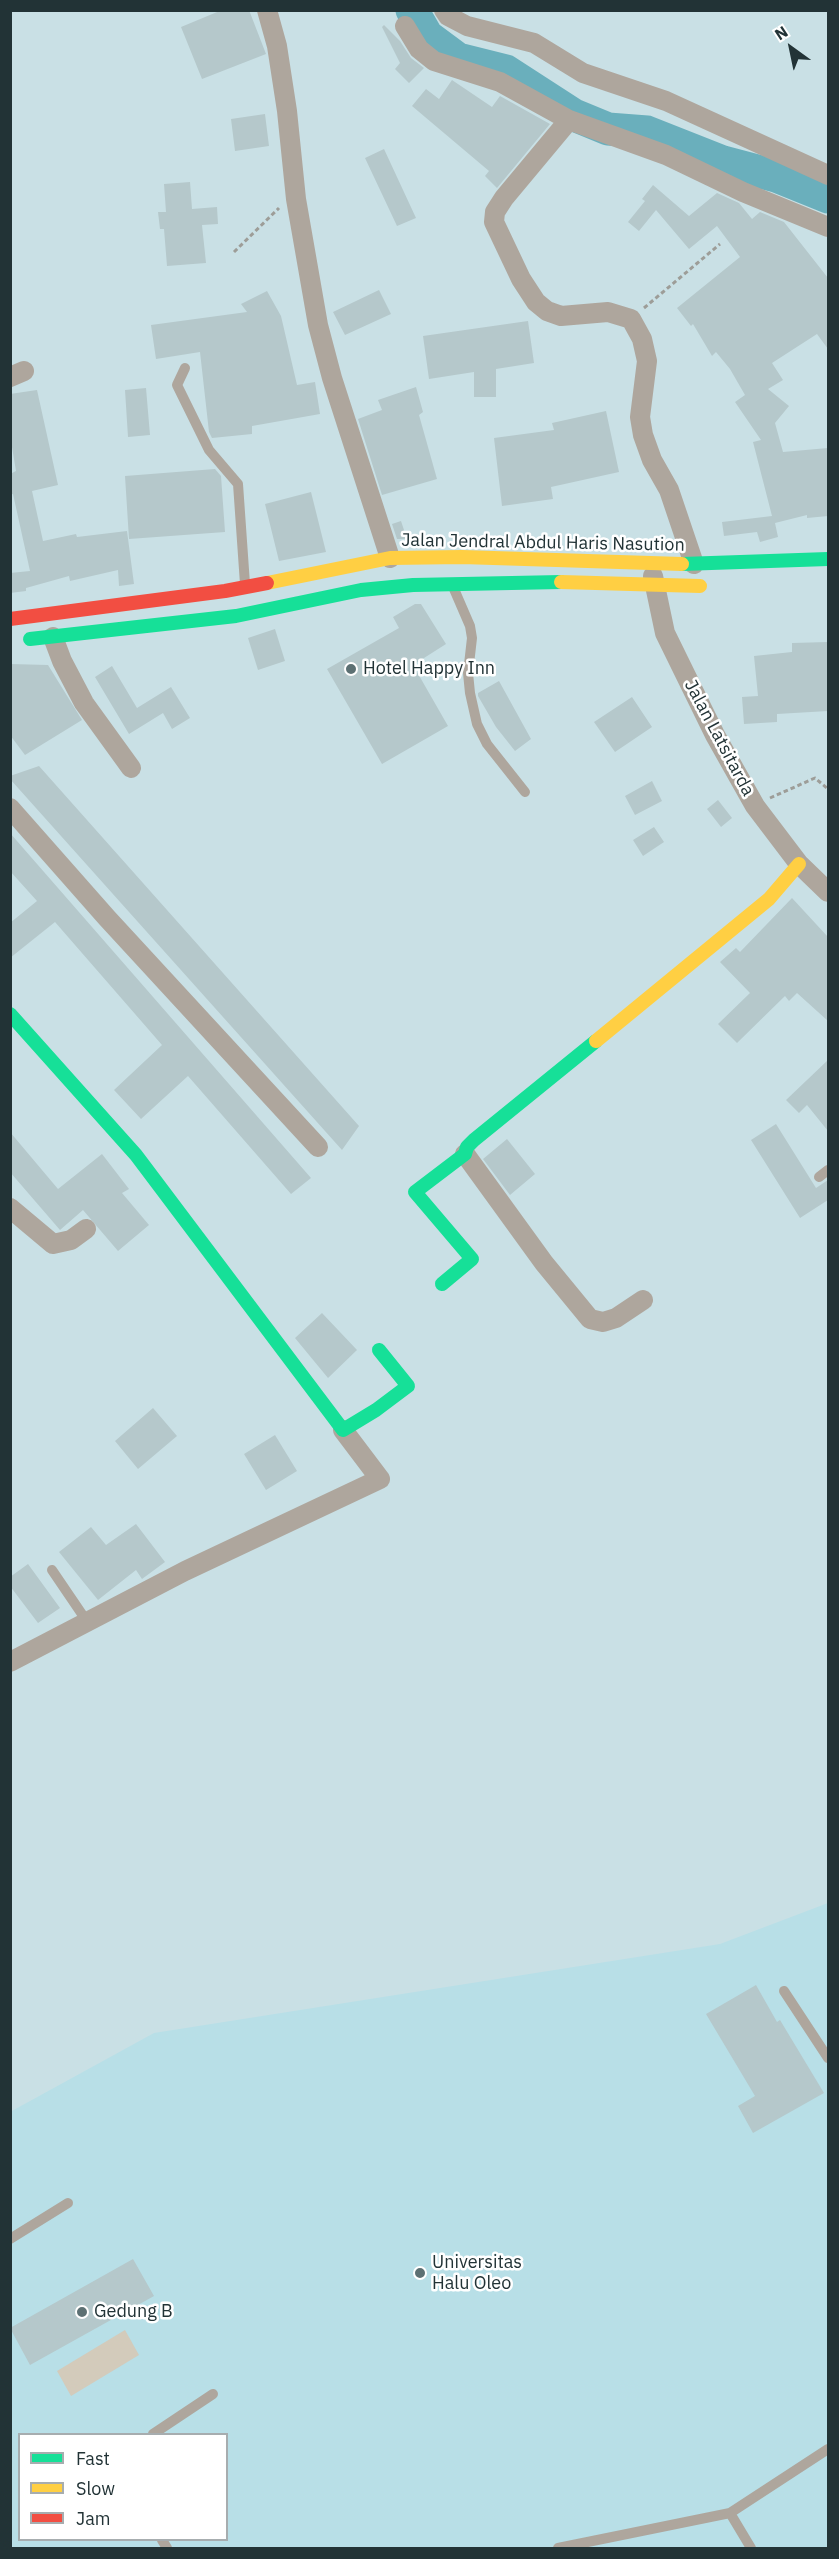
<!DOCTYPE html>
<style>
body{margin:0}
#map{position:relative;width:839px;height:2559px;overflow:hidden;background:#c9e0e5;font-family:"IBM Plex Sans",sans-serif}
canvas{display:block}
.frame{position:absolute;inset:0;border:12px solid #223336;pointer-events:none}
.legend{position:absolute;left:18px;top:2433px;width:210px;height:108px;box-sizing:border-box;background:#fff;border:2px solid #a7adaf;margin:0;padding:8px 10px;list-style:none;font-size:18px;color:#223336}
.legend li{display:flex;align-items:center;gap:12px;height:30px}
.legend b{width:30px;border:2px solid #a7adaf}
.north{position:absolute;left:761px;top:18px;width:60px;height:60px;-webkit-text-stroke:4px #fff;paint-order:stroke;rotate:327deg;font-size:16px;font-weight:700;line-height:24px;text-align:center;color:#223336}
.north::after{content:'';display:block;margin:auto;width:21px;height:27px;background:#223336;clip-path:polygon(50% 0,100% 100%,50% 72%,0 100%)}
</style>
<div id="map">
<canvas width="839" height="2559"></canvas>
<div class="frame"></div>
<ul class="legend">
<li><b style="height:8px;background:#16e098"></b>Fast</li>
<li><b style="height:8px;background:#ffcf43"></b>Slow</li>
<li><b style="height:8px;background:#f24e42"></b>Jam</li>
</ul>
<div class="north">N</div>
</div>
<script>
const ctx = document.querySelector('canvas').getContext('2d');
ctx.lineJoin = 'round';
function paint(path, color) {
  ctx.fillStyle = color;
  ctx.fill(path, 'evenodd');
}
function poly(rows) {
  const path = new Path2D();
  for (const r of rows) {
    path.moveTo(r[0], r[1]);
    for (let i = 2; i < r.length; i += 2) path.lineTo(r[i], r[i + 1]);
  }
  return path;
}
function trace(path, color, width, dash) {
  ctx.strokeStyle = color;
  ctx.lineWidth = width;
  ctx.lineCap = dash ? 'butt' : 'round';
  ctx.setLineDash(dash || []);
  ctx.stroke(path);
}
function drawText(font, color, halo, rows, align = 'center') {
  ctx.font = font + ' "IBM Plex Sans",sans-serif';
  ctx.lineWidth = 5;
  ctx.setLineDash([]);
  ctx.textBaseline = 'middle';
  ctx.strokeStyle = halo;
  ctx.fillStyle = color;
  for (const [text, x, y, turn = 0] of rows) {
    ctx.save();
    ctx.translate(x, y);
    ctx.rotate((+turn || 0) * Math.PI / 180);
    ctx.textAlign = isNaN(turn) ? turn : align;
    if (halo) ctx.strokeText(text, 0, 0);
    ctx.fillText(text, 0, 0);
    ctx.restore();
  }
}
paint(poly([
 [828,1903,828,2548,11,2548,10,2112,154,2033,720,1944],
 [20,2434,226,2434,226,2540,20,2540]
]), '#b8dfe7');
paint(poly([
 [125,2330,139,2355,71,2396,57,2371]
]), '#d3cbbb');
trace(poly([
 [412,10,427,36,458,59,506,71,574,115,608,129,647,132,723,162,776,176,828,197]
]), '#6aafbc', 33);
paint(poly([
 [222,10,249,10,266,54,202,79,181,27],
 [384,25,400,41,411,58,424,68,409,83,395,69,400,63,382,27],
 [452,80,492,107,500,96,550,124,497,188,485,176,489,171,412,106,426,89,439,99],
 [265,114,269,146,235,151,231,119],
 [384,149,416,218,397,226,365,158],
 [190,182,192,209,217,207,218,224,202,225,206,263,167,266,164,229,160,229,158,212,166,212,164,184],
 [653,185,689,216,717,193,739,203,752,219,760,212,784,222,828,278,828,349,817,334,772,363,783,380,768,389,789,406,775,423,783,452,828,448,828,516,807,518,807,515,775,523,778,537,760,542,757,532,724,536,722,522,772,516,753,442,761,440,735,402,745,395,730,369,716,352,712,356,693,324,691,326,677,308,740,257,717,226,689,249,656,210,639,231,628,222,645,201,642,199],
 [379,290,391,314,345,335,333,312],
 [267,291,281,316,297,385,315,382,320,414,252,426,252,434,212,438,209,432,200,352,156,359,151,325,247,312,241,304],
 [528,321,534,363,496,369,496,397,474,397,474,372,429,379,423,336],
 [416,387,423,412,419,415,437,479,382,495,358,419,382,410,378,400],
 [146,388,150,435,128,437,125,390],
 [37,390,58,485,32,491,43,541,76,534,77,537,127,531,134,584,119,586,118,570,70,581,69,576,26,588,26,591,10,593,10,573,30,571,13,494,10,495,10,474,16,471,10,435,10,394],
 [606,411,619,472,551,487,553,499,502,506,494,438,554,430,552,423],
 [215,469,221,476,225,532,129,539,125,476],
 [311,492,326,552,279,561,265,504],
 [401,521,407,539,397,539,392,524],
 [415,604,421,604,446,644,413,665,448,726,382,764,327,669,399,628,393,617],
 [275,629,285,661,258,670,248,638],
 [828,642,828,711,777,714,777,722,744,724,742,697,758,696,754,656,792,652,792,643],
 [10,664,48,665,82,720,25,755,10,735],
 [112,666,137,708,171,687,190,718,172,729,163,713,129,734,95,677],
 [499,681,531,739,515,751,496,727,478,696,478,693],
 [632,697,652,727,615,752,594,722],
 [39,766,359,1126,342,1150,10,779,10,776],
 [652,781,662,801,635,815,625,796],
 [718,800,732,818,721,827,707,809],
 [654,827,664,842,643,856,633,840],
 [10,833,311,1178,291,1194,188,1076,141,1119,114,1090,162,1045,55,922,10,958,10,923,37,901,10,871],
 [792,898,828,937,828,1021,797,993,789,1001,785,996,737,1043,718,1024,750,993,720,962,736,948,740,952],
 [828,1060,828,1131,807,1105,799,1113,786,1100],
 [776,1124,816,1188,828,1180,828,1200,800,1218,751,1140],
 [10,1132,58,1189,102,1154,129,1189,122,1193,149,1225,118,1251,83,1210,60,1230,10,1172],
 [507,1139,535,1174,510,1195,483,1159],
 [322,1313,357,1350,328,1378,295,1338],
 [153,1408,177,1436,138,1469,115,1441],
 [275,1435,297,1471,266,1490,244,1454],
 [136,1524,165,1562,142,1579,136,1570,98,1600,59,1552,91,1527,106,1545],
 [28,1564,60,1608,38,1623,10,1586,10,1577],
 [756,1985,777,2022,780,2020,824,2093,753,2133,738,2106,755,2096,706,2014],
 [133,2259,154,2296,30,2365,10,2328]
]), '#b5c8cb');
trace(poly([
 [234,252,279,208],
 [644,308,720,244],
 [770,798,815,778,828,789]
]), '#9d9d98', 3, [4.5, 3]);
trace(poly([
 [185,368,177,385,209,450,238,484,245,584],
 [454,589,470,626,472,638,468,673,470,693,477,724,487,744,525,792],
 [819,1177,828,1170],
 [52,1570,88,1623],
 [784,1991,828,2058],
 [10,2239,68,2203],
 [153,2434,213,2394],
 [730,2513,751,2548],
 [162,2540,167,2548],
 [558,2548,730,2513,828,2449]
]), '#aea69d', 10);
trace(poly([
 [267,10,277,46,287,111,296,199,318,325,332,378,390,558],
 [444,10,448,16,467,26,534,43,583,73,666,101,828,175],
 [405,26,419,49,434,61,500,82,569,120,666,155,743,192,828,227],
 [569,120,504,198,495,212,494,222,521,279,536,302,547,311,561,316,608,312,631,319,642,339,647,361,640,417,643,435,652,460,669,490,694,564],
 [10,377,24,371],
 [653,576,665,633,715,735,755,806,799,864,828,892],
 [53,637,62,661,84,703,131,768],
 [10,808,107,918,318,1147],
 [465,1154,544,1263,590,1319,603,1322,616,1318,643,1300],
 [10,1208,53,1244,71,1240,86,1229],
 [10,1662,185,1571,380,1479,343,1430]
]), '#aea69d', 20);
trace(poly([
 [682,564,828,559],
 [30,639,236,616,361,590,413,585,561,582],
 [10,1014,136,1155,343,1430,376,1410,408,1386,379,1350],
 [442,1284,472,1259,415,1192,465,1154,467,1147,474,1140,596,1041]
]), '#16e098', 14);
trace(poly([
 [561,582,700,586],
 [267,583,390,558,462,557,682,564],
 [596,1041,769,899,799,864]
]), '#ffcf43', 14);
trace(poly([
 [10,619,225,591,267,583]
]), '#f24e42', 14);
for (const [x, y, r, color] of [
 [351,669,6,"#5c7073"],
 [420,2273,6,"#5c7073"],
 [82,2312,6,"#5c7073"]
]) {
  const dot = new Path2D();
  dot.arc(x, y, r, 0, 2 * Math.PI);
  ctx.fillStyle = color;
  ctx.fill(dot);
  trace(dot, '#fff', 2);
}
drawText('18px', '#223336', '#fff', [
 ["Jalan Jendral Abdul Haris Nasution",543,543,1],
 ["Jalan Latsitarda",719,738,62]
]);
drawText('18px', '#223336', '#fff', [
 ["Hotel Happy Inn",363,669],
 ["Universitas",432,2263],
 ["Halu Oleo",432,2284],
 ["Gedung B",94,2312]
], 'left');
</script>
